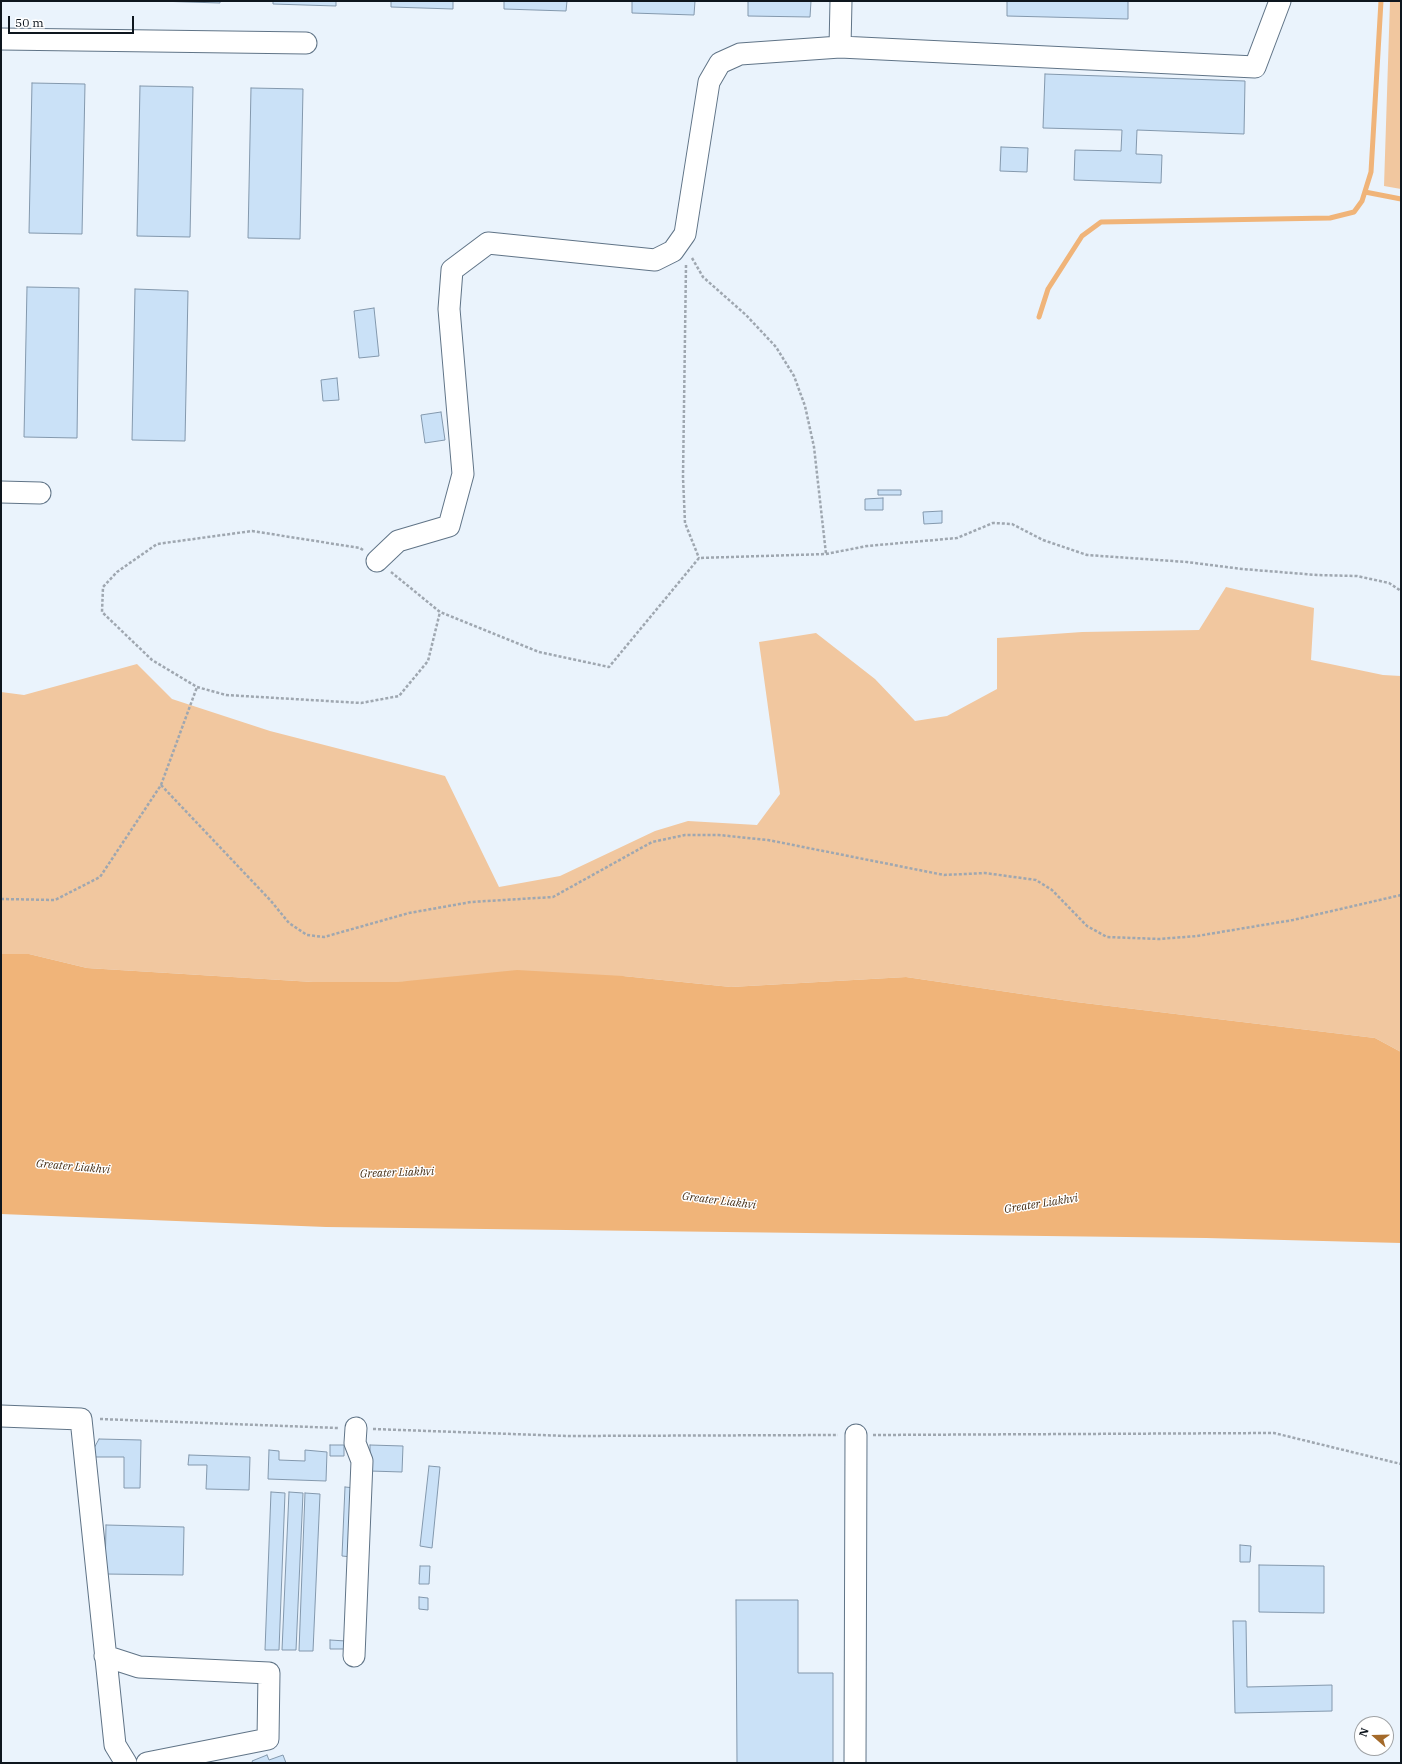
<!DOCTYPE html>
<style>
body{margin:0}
#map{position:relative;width:1402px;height:1764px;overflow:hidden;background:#eaf3fc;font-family:"IBM Plex Serif",serif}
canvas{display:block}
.frame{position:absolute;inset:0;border:2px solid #0e161e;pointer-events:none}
.north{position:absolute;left:1354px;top:1716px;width:40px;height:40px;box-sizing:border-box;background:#fff;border:1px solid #9fa2a5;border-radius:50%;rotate:290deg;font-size:11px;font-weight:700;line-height:16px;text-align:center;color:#0e161e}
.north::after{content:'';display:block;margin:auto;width:14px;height:18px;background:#a46a2a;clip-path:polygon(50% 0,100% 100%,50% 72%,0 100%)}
.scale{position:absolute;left:8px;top:16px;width:126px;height:18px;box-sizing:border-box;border:2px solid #0e161e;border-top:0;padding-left:5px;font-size:12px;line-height:14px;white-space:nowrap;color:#0e161e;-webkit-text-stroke:3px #fff;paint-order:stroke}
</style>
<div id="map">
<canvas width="1402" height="1764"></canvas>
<div class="frame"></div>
<div class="north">N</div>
<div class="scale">50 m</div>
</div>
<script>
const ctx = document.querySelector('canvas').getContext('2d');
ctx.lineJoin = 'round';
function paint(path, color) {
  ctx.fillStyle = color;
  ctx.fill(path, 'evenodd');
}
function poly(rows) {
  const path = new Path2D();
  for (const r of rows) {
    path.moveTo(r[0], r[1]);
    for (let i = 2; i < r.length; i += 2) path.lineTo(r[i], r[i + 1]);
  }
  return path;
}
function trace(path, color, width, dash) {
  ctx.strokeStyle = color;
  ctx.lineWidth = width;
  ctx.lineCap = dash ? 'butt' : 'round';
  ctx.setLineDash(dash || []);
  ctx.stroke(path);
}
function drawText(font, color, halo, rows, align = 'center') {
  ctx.font = font + ' "IBM Plex Serif",serif';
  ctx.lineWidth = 3;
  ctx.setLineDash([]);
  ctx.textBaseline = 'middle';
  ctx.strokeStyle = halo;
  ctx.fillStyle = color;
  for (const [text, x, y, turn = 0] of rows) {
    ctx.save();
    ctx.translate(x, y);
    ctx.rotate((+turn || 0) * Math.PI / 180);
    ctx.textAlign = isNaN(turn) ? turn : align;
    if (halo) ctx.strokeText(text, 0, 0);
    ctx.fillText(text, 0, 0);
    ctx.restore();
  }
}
paint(poly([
 [1390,1,1401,1,1401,189,1384,186],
 [1226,587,1314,608,1311,660,1383,675,1401,676,1401,1052,1375,1038,1076,1002,906,977,731,987,623,976,397,982,313,982,87,968,29,954,1,954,1,692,24,695,137,664,172,699,270,731,445,776,499,887,560,876,655,831,688,821,757,825,780,794,759,642,816,633,875,679,915,721,947,716,997,689,997,638,1082,632,1199,630]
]), '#f1c79f');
paint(poly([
 [1,954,29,954,87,968,313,982,397,982,517,970,623,976,731,987,906,977,1076,1002,1375,1038,1401,1052,1401,1243,1206,1238,326,1227,1,1214]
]), '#f0b479');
trace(poly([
 [1365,192,1401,199],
 [1039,317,1048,289,1082,236,1101,222,1330,218,1354,212,1362,201,1371,172,1381,1]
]), '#f0b479', 5);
const building = poly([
 [157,1,220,1,220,3,157,1],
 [273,1,336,1,336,6,273,4,273,1],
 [391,1,453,1,453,9,391,7,391,1],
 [504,1,567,1,566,11,504,9,504,1],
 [632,1,695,1,694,15,632,13,632,1],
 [748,1,811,1,810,17,748,16,748,1],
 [1007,1,1128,1,1128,19,1007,16,1007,1],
 [1045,74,1245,81,1244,134,1137,130,1136,154,1162,155,1161,183,1074,180,1075,150,1121,151,1122,130,1043,128,1045,74],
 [32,83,85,84,82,234,29,233,32,83],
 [140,86,193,87,190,237,137,236,140,86],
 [251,88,303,89,300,239,248,238,251,88],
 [1001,147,1028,148,1027,172,1000,171,1001,147],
 [27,287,79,288,77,438,24,437,27,287],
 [135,289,188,291,185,441,132,440,135,289],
 [374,308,379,356,359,358,354,311,374,308],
 [337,378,339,400,323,401,321,380,337,378],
 [441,412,445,440,425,443,421,415,441,412],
 [878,490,901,490,901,495,878,495,878,490],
 [883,498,883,510,865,510,865,499,883,498],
 [942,511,942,523,924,524,923,512,942,511],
 [99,1439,141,1440,140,1488,124,1488,124,1457,93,1457,93,1450,99,1439],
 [330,1445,344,1445,344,1456,330,1456,330,1445],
 [370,1445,403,1446,402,1472,370,1471,370,1445],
 [269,1450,279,1451,279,1460,305,1461,305,1450,327,1452,326,1481,268,1479,269,1450],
 [189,1455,250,1457,249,1490,206,1489,207,1465,188,1465,189,1455],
 [429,1466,440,1467,432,1548,420,1546,429,1466],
 [345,1487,355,1488,352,1557,342,1556,345,1487],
 [271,1492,285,1493,279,1650,265,1650,271,1492],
 [289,1492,303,1493,296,1650,282,1650,289,1492],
 [305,1493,320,1494,313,1651,299,1651,305,1493],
 [106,1525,184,1527,183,1575,105,1574,106,1525],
 [1240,1545,1251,1546,1250,1562,1240,1562,1240,1545],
 [1259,1565,1324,1566,1324,1613,1259,1612,1259,1565],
 [420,1566,430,1566,429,1584,419,1584,420,1566],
 [419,1597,428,1598,428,1610,419,1609,419,1597],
 [736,1600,798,1600,798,1673,833,1673,833,1763,737,1763,736,1600],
 [1233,1621,1246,1621,1247,1687,1332,1685,1332,1711,1235,1713,1233,1621],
 [330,1640,346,1641,345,1649,330,1649,330,1640],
 [267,1755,269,1760,283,1755,286,1763,253,1763,252,1761,267,1755]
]);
paint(building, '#cae1f7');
trace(building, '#8398ad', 1);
const minor = poly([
 [1,39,306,43],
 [840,47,841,1],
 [1,492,40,493],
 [377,561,398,541,449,526,463,474,449,309,452,270,488,243,655,260,673,251,685,234,709,82,720,63,740,54,840,47,1255,67,1280,1],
 [1,1416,81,1419,115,1745,126,1763],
 [105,1656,139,1667,269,1673,268,1739,147,1763],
 [354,1656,362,1461,355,1443,356,1428],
 [855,1763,856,1435]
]);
trace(minor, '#607487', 23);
trace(poly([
 [692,258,703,277,746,315,776,347,794,376,805,406,814,447,826,554],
 [686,265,683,477,685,523,699,558],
 [363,550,360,548,252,531,157,544,117,572,103,587,102,612,152,660,197,687,226,695,361,703,399,696,428,661,440,612],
 [391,572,440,612,539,652,609,667,699,558,826,554,867,546,957,538,993,523,1012,524,1043,540,1087,555,1187,562,1242,569,1317,575,1357,576,1389,583,1401,591],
 [161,785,271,901,289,923,307,935,324,937,409,913,471,902,553,897,652,842,685,835,719,835,768,840,944,875,985,873,1036,880,1052,890,1087,926,1107,937,1159,939,1197,936,1293,920,1401,895],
 [1,899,55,900,100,877,161,785,197,687],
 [100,1419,338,1428],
 [373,1429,568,1436,838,1435],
 [873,1435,1274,1433,1401,1464]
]), '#9fa7b0', 2.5, [3, 2]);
trace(minor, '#fff', 21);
drawText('italic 11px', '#422a10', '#fff', [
 ["Greater Liakhvi",73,1167,5],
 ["Greater Liakhvi",397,1173,-2],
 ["Greater Liakhvi",719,1201,7],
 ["Greater Liakhvi",1041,1204,-9]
]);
</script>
